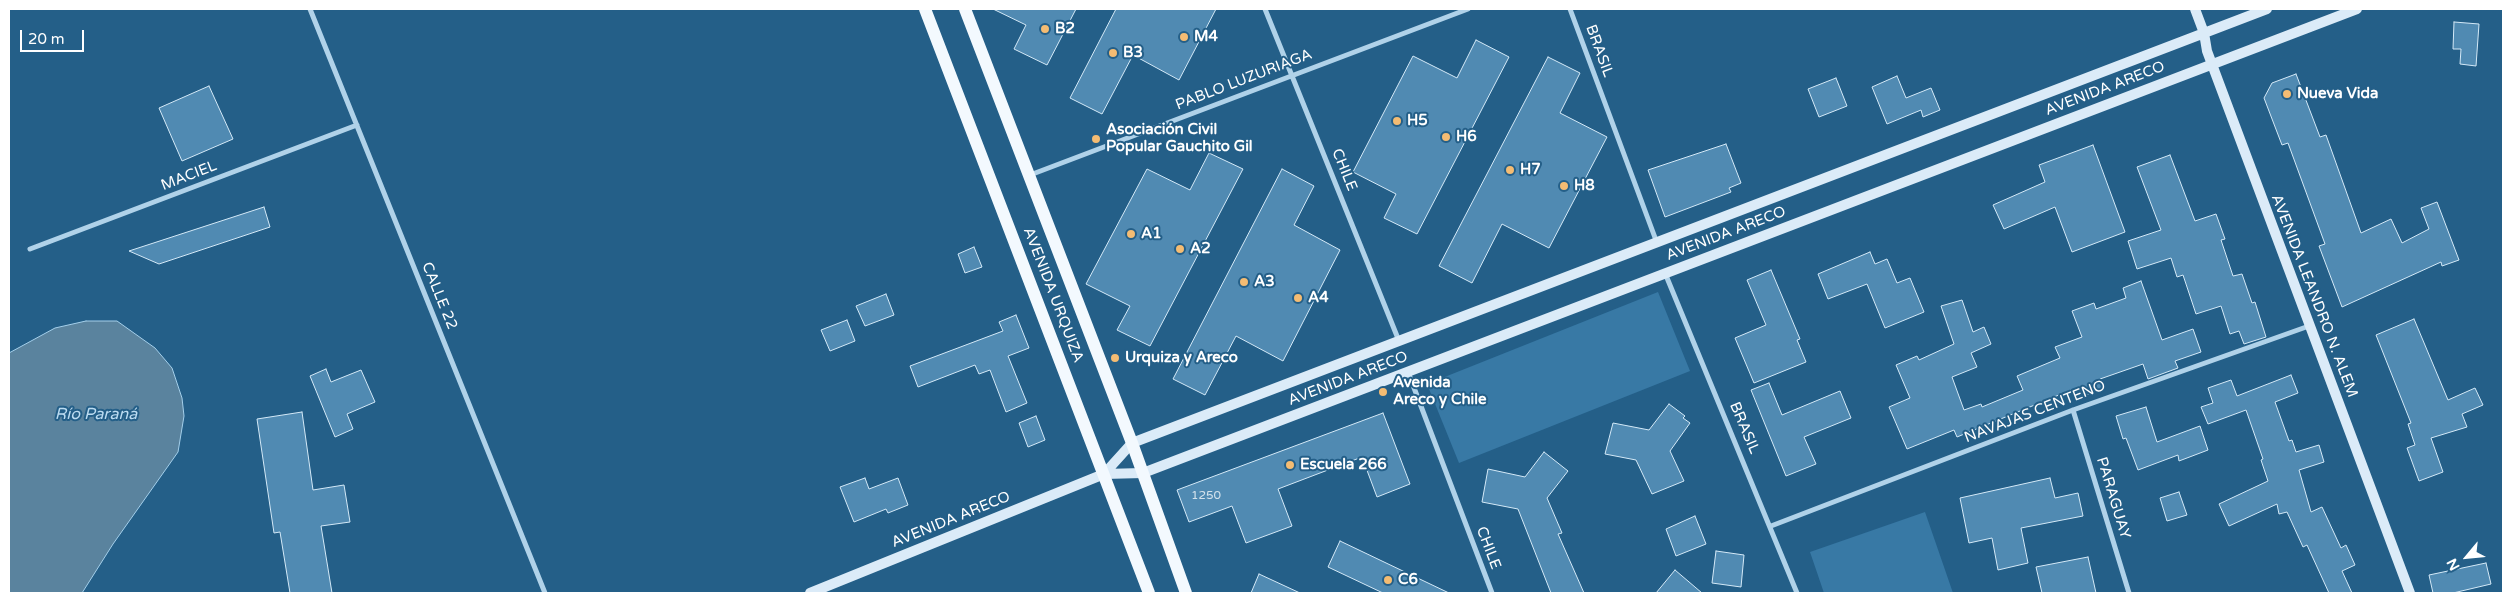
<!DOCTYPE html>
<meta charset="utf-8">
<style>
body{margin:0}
#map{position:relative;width:2512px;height:602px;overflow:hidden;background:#245f88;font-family:"Varela Round",sans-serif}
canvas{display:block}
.frame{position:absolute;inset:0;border:10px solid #fff;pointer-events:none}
.north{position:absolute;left:2442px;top:532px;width:50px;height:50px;-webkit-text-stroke:4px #245f88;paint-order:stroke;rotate:242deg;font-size:14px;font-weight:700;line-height:20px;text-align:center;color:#fff}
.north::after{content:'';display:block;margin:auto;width:18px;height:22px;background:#fff;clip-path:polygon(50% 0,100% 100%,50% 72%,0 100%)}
.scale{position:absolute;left:20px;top:30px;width:64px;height:22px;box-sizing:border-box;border:2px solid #fff;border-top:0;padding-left:6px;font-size:15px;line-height:18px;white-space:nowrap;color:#fff;-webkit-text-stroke:4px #245f88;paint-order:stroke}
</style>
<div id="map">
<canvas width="2512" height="602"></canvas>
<div class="frame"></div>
<div class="north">N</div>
<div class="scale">20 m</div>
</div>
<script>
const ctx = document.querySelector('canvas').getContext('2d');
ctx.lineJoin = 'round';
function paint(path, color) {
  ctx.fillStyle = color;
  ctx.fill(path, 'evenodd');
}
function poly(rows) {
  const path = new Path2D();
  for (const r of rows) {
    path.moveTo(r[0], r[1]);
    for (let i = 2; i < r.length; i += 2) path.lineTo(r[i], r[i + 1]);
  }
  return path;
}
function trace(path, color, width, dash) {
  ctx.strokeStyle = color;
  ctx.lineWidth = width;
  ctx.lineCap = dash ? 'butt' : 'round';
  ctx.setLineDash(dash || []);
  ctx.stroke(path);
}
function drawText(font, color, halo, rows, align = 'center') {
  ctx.font = font + ' "Varela Round",sans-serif';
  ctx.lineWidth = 4;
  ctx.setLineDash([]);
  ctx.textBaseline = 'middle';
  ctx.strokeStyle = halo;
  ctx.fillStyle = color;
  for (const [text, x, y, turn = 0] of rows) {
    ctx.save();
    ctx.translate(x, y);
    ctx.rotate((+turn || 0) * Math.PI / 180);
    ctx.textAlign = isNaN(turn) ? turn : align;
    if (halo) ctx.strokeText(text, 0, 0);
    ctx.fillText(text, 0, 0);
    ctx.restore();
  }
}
paint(poly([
 [1658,292,1690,371,1459,463,1427,384],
 [1925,512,1953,593,1824,593,1810,552]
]), '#3879a5');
const water = poly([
 [86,321,117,321,155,348,172,368,182,398,184,416,178,452,113,544,82,593,9,593,9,353,55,328,86,321]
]);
paint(water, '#5a839e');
trace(water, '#a4cfea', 1);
const building = poly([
 [993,9,1076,9,1047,65,1014,49,1026,25,993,9],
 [1116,9,1216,9,1179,80,1133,55,1102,114,1070,98,1116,9],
 [2454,22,2479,24,2476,66,2460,64,2461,49,2453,49,2454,22],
 [1476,40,1509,57,1417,234,1384,218,1396,194,1353,172,1413,56,1457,78,1476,40],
 [1548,57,1580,73,1560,113,1607,137,1549,248,1502,224,1472,283,1439,266,1548,57],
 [2296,74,2320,137,2326,135,2361,233,2391,219,2402,243,2429,229,2421,208,2437,202,2459,260,2442,266,2441,262,2342,307,2319,246,2325,244,2288,143,2282,145,2264,98,2272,83,2296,74],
 [1897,76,1906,98,1931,88,1940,110,1923,117,1921,110,1887,124,1872,87,1897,76],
 [1836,78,1847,106,1819,117,1808,89,1836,78],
 [209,86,233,139,182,161,159,108,209,86],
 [1726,144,1741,183,1729,188,1731,192,1665,217,1648,170,1726,144],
 [2093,145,2125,232,2072,252,2055,207,2004,229,1993,205,2045,182,2039,165,2093,145],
 [1209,153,1243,169,1150,346,1117,330,1130,306,1086,284,1147,169,1190,190,1209,153],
 [2170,155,2195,221,2216,214,2225,239,2221,240,2233,276,2242,274,2252,303,2255,302,2266,337,2244,344,2239,331,2230,334,2221,306,2196,314,2183,275,2177,277,2171,258,2137,269,2128,241,2161,230,2137,167,2170,155],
 [1282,169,1314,186,1294,225,1340,250,1283,361,1236,336,1205,395,1173,379,1282,169],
 [264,207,270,227,159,264,129,251,264,207],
 [974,247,982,267,965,273,958,254,974,247],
 [1870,252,1875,264,1887,259,1897,283,1910,278,1924,312,1885,328,1867,284,1828,299,1818,274,1870,252],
 [1771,270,1800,339,1797,340,1806,362,1754,383,1735,338,1766,325,1747,280,1771,270],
 [2141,281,2162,340,2193,329,2201,352,2175,361,2178,368,2148,379,2143,364,2100,379,2104,388,2075,399,2071,390,1957,437,1954,430,1907,449,1889,407,1910,398,1896,365,1917,356,1919,360,1954,344,1941,306,1962,300,1973,332,1984,327,1991,344,1971,353,1977,367,1952,377,1964,410,1981,404,1982,407,2023,390,2017,376,2060,358,2055,347,2082,337,2072,311,2094,303,2096,309,2126,298,2123,288,2141,281],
 [886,294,894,315,865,326,856,306,886,294],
 [1016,315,1029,348,1008,356,1027,403,1006,412,990,370,979,374,975,365,918,387,910,366,1003,331,999,322,1016,315],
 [2414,319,2448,400,2475,388,2483,405,2462,414,2467,427,2431,438,2443,472,2419,481,2407,448,2415,445,2408,424,2411,423,2376,335,2414,319],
 [847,320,855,341,830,351,821,330,847,320],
 [326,369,331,382,361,370,375,402,347,414,353,429,335,437,310,376,326,369],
 [2291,375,2298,393,2275,402,2289,441,2292,440,2296,452,2319,445,2324,462,2299,470,2311,512,2322,507,2341,548,2346,545,2355,565,2342,571,2352,593,2329,593,2307,545,2303,547,2287,512,2279,514,2277,504,2229,526,2219,504,2268,481,2261,460,2263,459,2246,410,2208,424,2201,407,2213,403,2208,388,2231,380,2237,396,2291,375],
 [1769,383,1782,415,1840,391,1851,418,1804,437,1816,464,1786,476,1751,390,1769,383],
 [1669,404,1685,416,1683,418,1690,423,1670,451,1684,481,1652,494,1636,460,1605,454,1613,423,1649,430,1669,404],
 [2146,407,2157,442,2200,426,2208,450,2179,461,2178,455,2138,470,2126,438,2123,439,2116,416,2146,407],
 [302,412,313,490,344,485,350,522,321,526,332,593,290,593,280,532,274,533,257,419,302,412],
 [1383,413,1410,484,1377,497,1362,457,1278,489,1292,526,1246,543,1232,506,1189,522,1177,490,1383,413],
 [1036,416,1045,440,1028,447,1019,423,1036,416],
 [1544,452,1568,471,1547,498,1562,533,1558,534,1584,593,1551,593,1518,509,1482,502,1488,469,1525,477,1544,452],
 [865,478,869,489,898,478,908,505,888,513,886,509,854,522,840,487,865,478],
 [2050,478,2055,498,2078,493,2083,516,2021,528,2028,563,1998,570,1992,538,1969,543,1960,498,2050,478],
 [2179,492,2187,515,2167,521,2160,498,2179,492],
 [1695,516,1706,544,1676,556,1666,529,1695,516],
 [1340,541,1449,593,1383,593,1328,567,1340,541],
 [1716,551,1744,555,1741,587,1712,583,1716,551],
 [2088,557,2096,593,2042,593,2036,567,2088,557],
 [2486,563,2491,584,2453,593,2433,593,2429,575,2486,563],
 [1675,570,1702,593,1656,593,1675,570],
 [1259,574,1300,593,1251,593,1259,574]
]);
paint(building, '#508ab2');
trace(building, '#d4e9f7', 1);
trace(poly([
 [310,9,545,593],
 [1265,9,1399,341],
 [1570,9,1657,243],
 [1030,175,1468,9],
 [30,249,357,125],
 [1665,273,1797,593],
 [1408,372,1492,593],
 [2073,410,2129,593],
 [1771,526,2073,410,2309,326]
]), '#b0d2e9', 5);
trace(poly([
 [2195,9,2204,33,2207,51,2410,593],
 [1104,474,1132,443,2267,9],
 [810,593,1104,474,1143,473,2357,9]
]), '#dbebf8', 10);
trace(poly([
 [925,9,1149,593],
 [965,9,1132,443,1186,593]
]), '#f3f9fe', 12);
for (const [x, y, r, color] of [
 [1045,29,5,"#f4bc73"],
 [1184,37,5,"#f4bc73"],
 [1113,53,5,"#f4bc73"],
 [2287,94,5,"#f4bc73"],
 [1397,121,5,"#f4bc73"],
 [1446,137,5,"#f4bc73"],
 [1096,139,5,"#f4bc73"],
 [1510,170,5,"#f4bc73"],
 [1564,186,5,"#f4bc73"],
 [1131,234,5,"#f4bc73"],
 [1180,249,5,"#f4bc73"],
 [1244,282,5,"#f4bc73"],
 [1298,298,5,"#f4bc73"],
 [1115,358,5,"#f4bc73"],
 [1383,392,5,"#f4bc73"],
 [1290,465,5,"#f4bc73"],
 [1388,580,5,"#f4bc73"]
]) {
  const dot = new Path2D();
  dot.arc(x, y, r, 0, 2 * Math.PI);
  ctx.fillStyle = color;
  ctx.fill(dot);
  trace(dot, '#245f88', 2);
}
drawText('12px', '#d3e2ec', null, [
 ["1250",1206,496]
]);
drawText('bold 15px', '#fff', '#245f88', [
 ["B2",1055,29],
 ["M4",1194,37],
 ["B3",1123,53],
 ["Nueva Vida",2297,94],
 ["H5",1407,121],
 ["Asociación Civil",1106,130],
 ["Popular Gauchito Gil",1106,147],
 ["H6",1456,137],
 ["H7",1520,170],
 ["H8",1574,186],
 ["A1",1141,234],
 ["A2",1190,249],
 ["A3",1254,282],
 ["A4",1308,298],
 ["Urquiza y Areco",1125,358],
 ["Avenida",1393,383],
 ["Areco y Chile",1393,400],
 ["Escuela 266",1300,465],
 ["C6",1398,580]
], 'left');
drawText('15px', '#fff', '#245f88', [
 ["BRASIL",1599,51,70],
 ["PABLO LUZURIAGA",1244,80,-21],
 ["AVENIDA ARECO",2105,89,-21],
 ["CHILE",1344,170,68],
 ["MACIEL",189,176,-21],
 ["AVENIDA ARECO",1726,234,-21],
 ["AVENIDA URQUIZA",1053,295,69],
 ["CALLE 22",439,296,68],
 ["AVENIDA LEANDRO N. ALEM",2314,296,69],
 ["AVENIDA ARECO",1348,379,-21],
 ["NAVAJAS CENTENO",2035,412,-21],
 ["BRASIL",1744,428,67],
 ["PARAGUAY",2113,498,73],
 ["AVENIDA ARECO",951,520,-22],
 ["CHILE",1488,548,69]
]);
drawText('italic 16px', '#bcdcf1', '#245f88', [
 ["Río Paraná",96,415]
]);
</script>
